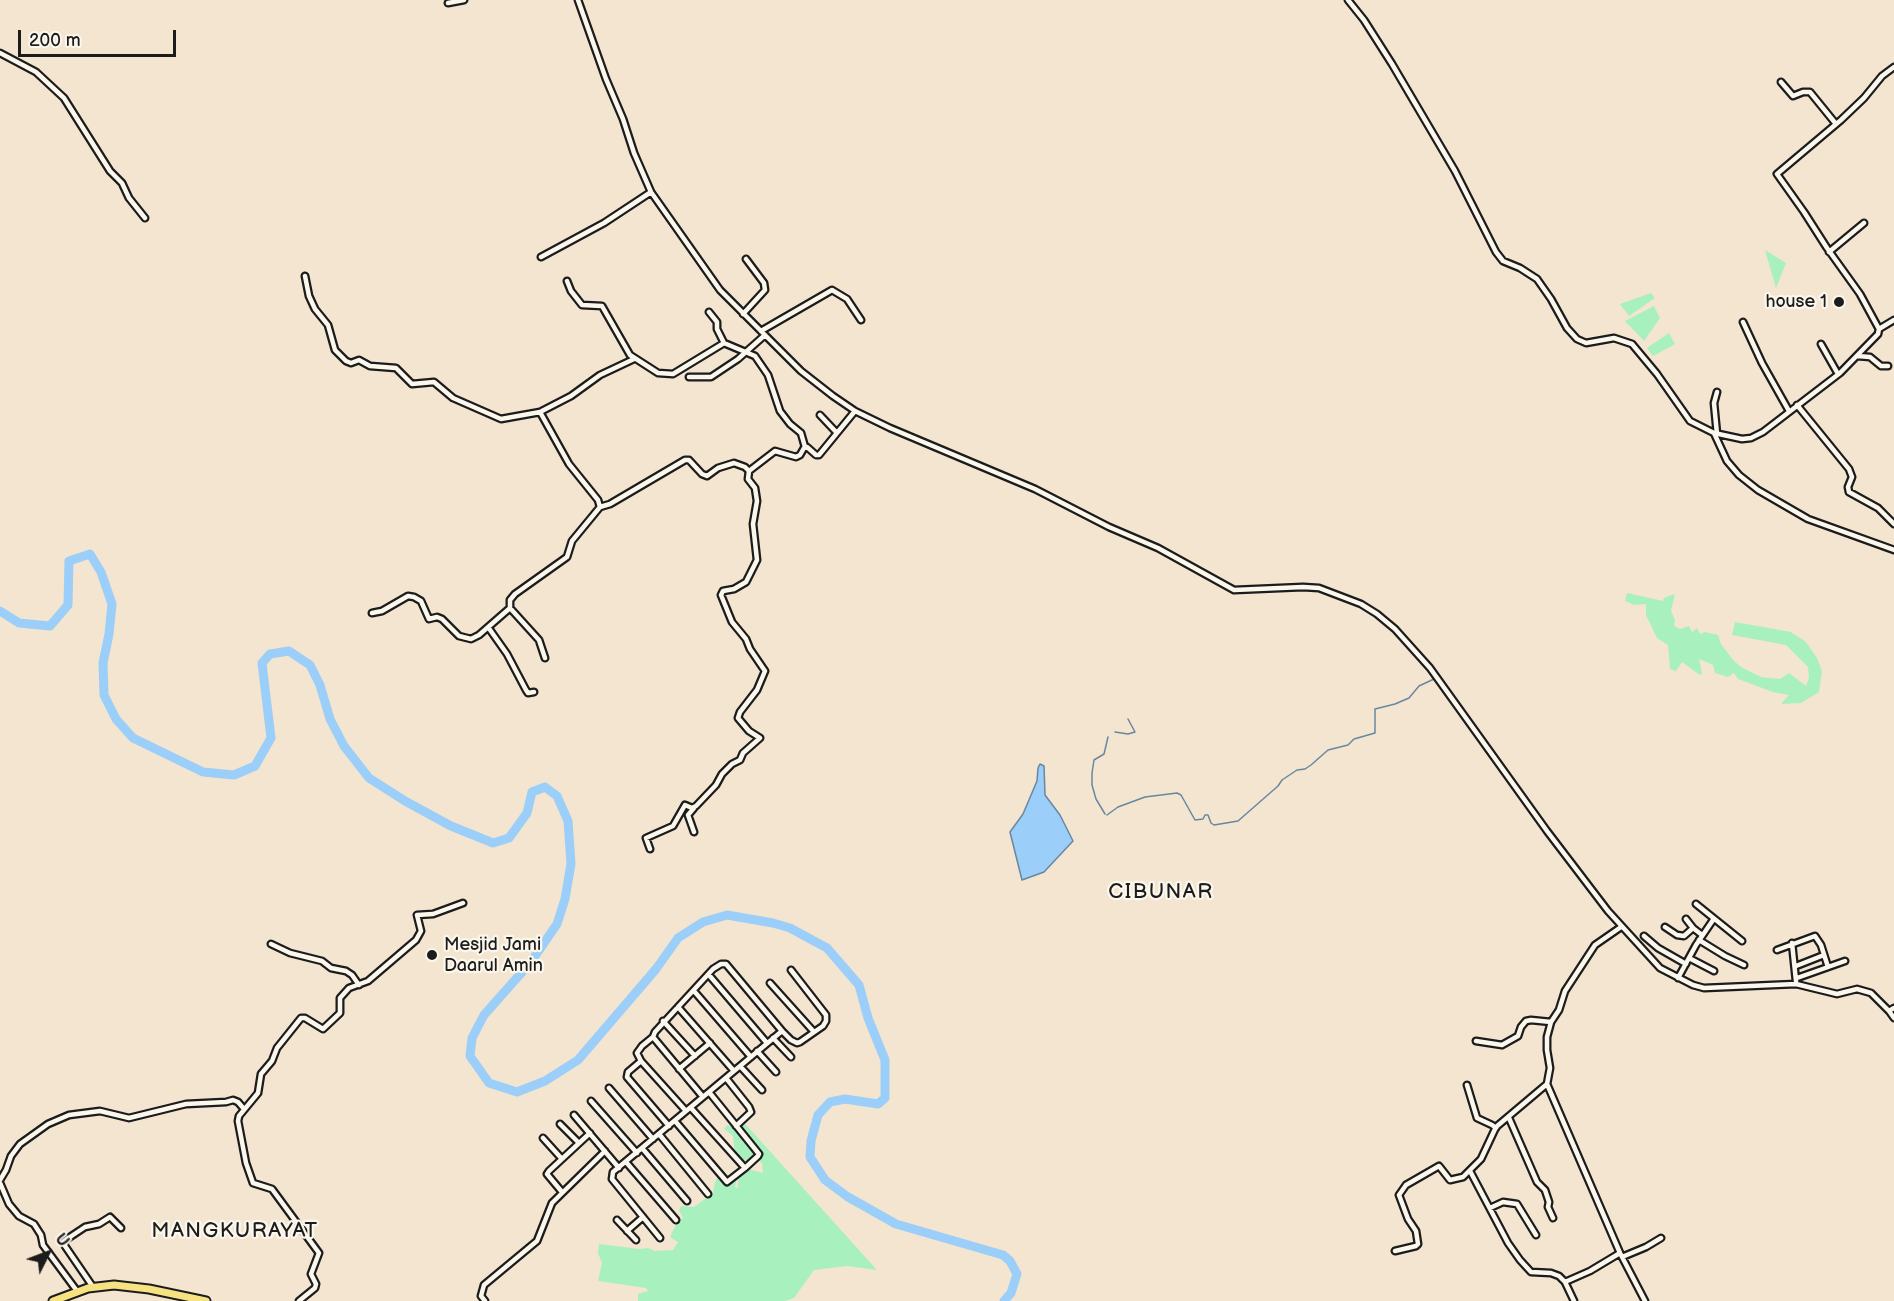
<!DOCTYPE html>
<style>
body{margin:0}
#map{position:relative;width:1894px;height:1301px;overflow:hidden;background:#f3e5d0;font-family:"Balsamiq Sans",sans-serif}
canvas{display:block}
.north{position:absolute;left:18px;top:1223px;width:60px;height:60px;-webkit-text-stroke:4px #fbf7ec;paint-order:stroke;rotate:48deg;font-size:16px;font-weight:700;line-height:24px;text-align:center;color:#1c1c1c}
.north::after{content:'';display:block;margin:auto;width:21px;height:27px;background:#1c1c1c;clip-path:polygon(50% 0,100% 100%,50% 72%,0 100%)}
.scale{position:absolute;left:18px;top:30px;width:158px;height:27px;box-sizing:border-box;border:3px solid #1c1c1c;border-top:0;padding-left:8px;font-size:18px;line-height:21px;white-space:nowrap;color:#1c1c1c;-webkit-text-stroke:4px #fbf7ec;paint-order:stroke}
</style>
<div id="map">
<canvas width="1894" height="1301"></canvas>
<div class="north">U</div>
<div class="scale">200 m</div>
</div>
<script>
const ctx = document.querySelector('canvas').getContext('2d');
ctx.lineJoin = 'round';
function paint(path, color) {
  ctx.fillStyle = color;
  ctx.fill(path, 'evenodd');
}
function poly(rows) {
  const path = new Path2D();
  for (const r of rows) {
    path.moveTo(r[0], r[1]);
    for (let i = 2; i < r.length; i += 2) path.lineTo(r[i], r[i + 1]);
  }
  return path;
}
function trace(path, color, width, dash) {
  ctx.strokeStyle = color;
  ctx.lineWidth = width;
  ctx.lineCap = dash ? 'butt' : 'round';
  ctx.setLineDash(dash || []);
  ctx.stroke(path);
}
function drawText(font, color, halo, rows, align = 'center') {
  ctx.font = font + ' "Balsamiq Sans",sans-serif';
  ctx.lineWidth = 4.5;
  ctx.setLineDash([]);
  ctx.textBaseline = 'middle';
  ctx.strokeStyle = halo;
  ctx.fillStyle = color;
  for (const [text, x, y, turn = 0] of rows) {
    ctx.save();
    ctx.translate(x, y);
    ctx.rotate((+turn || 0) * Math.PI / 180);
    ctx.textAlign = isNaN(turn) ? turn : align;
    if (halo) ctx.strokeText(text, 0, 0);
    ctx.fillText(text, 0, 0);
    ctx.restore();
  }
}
paint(poly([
 [1765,250,1786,263,1776,288],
 [1651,293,1655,298,1629,316,1620,304],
 [1654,306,1660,318,1644,341,1625,321],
 [1669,333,1675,344,1653,356,1647,348],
 [1627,593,1663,601,1664,598,1675,594,1671,611,1675,620,1674,626,1680,629,1689,626,1692,632,1697,628,1700,634,1705,632,1718,635,1721,644,1734,661,1741,667,1761,677,1780,679,1789,673,1806,686,1809,678,1808,667,1786,645,1732,635,1735,622,1791,632,1806,642,1817,658,1822,671,1819,692,1801,703,1781,704,1789,695,1773,692,1738,679,1734,673,1728,677,1715,673,1713,665,1699,659,1702,673,1700,675,1682,662,1676,671,1670,669,1668,645,1657,638,1646,615,1646,604,1634,605,1625,601],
 [739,1117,877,1270,847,1266,814,1270,794,1298,785,1301,638,1301,638,1294,648,1291,646,1288,598,1281,602,1263,598,1253,599,1244,640,1249,648,1248,655,1251,673,1250,678,1242,670,1237,677,1222,683,1218,679,1210,681,1206,694,1207,713,1193,715,1182,722,1170,728,1178,736,1181,735,1187,738,1188,738,1166,763,1173,762,1163,759,1161,748,1162,735,1155,733,1136,724,1129,727,1125,731,1126,738,1121,737,1119]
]), '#a8f1be');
const water = poly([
 [1040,764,1044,766,1045,795,1060,815,1073,841,1044,872,1022,880,1010,832,1023,814,1037,781,1038,768,1040,764]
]);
paint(water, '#9bcff9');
trace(water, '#6887a1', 1.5);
trace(poly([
 [1115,732,1128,734,1135,732,1128,719],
 [1105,814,1096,799,1092,785,1092,773,1094,760,1104,754,1108,737],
 [1107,815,1118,807,1145,797,1177,793,1181,795,1195,820,1203,819,1205,815,1208,815,1211,823,1214,825,1238,821,1278,786,1282,780,1297,770,1305,769,1311,765,1328,750,1348,745,1354,739,1375,733,1375,709,1395,704,1409,698,1419,686,1434,679]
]), '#6887a1', 1.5);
trace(poly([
 [0,611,19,623,50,626,68,605,69,561,90,554,101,572,112,604,109,634,103,663,104,695,116,719,133,738,203,772,234,775,255,766,271,738,262,663,270,654,289,651,310,665,320,685,330,719,344,746,369,778,405,801,451,826,493,843,509,838,527,813,532,792,545,787,557,796,568,821,571,864,565,899,557,924,531,962,484,1015,472,1038,470,1056,489,1083,517,1092,545,1081,578,1060,656,969,678,938,703,922,727,915,773,923,790,928,827,948,859,985,868,1018,885,1060,885,1098,878,1104,845,1099,830,1102,818,1115,811,1141,810,1157,825,1180,848,1197,896,1224,1003,1255,1010,1261,1017,1274,1011,1293,1004,1301]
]), '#9bcff9', 9);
const street = poly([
 [578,0,606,79,623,119,634,153,651,192,720,290,801,371,833,396,855,411,890,428,1035,489,1109,527,1158,548,1234,590,1303,587,1319,588,1361,604,1377,614,1395,629,1430,668,1547,831,1608,911,1660,968,1693,985,1704,988,1796,984,1837,994,1857,989,1871,993,1889,1011,1894,1008],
 [1348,0,1364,20,1392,64,1455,171,1496,252,1503,261,1520,268,1537,279,1551,299,1567,328,1577,339,1586,343,1614,338,1632,344,1657,374,1690,421,1714,433,1727,461,1739,475,1758,490,1808,519,1894,550],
 [448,3,464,0],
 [0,53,36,72,64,98,110,171,122,183,129,198,145,218],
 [1781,82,1793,96,1803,92,1810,92,1836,124],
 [1829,252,1864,223],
 [541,257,604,223,651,192],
 [305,276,309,296,315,309,328,325,335,350,346,361,351,363,359,360,370,366,396,368,412,384,434,382,453,398,501,419,540,412,571,396,600,375,634,359],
 [567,281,571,291,582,305,602,306,630,355,658,373,673,374,724,343,755,356,768,375,780,411,790,424,801,433,805,447],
 [709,312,717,322,717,329,724,343],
 [743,314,765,290,764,283,746,259],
 [1743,322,1762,363,1789,411],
 [1879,329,1894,320],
 [761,331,832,290,847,299,861,320],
 [1821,344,1838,374],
 [1857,356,1870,357,1881,366,1888,366],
 [689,377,711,377,738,359,765,335],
 [1717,392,1714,403,1717,434],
 [1797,405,1849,469,1852,477,1848,487,1849,492,1878,508,1894,524],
 [540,412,569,464,598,500,600,507],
 [820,415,837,433],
 [1714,433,1742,439,1751,438,1763,432,1840,373,1878,334,1879,329,1860,294,1827,248,1804,212,1777,174,1841,120,1864,98,1882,76,1894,67],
 [510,608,539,640,545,658],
 [372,613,382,611,408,596,414,597,421,601,429,619,437,617,442,619,459,636,471,639,479,635,510,608,510,600,515,594,567,557,572,541,600,507,610,504,685,460,689,460,702,474,707,476,718,468,734,463,745,467,749,471],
 [488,627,507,654,526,690,528,693,534,692],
 [694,832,688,815,694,808],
 [650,849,646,838,673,826,685,805,692,808,696,806,716,785,722,774,732,764,740,760,743,753,760,738,749,731,738,718,740,712,757,690,765,671,750,649,746,639,732,622,721,595,723,591,734,589,746,582,757,560,753,524,757,501,755,488,748,479,749,471,775,451,796,457,800,455,804,448,807,447,816,455,819,455,855,411],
 [1696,904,1742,941],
 [1686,919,1693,928],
 [1665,927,1677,935,1684,936,1693,928,1702,935],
 [1644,936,1658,948,1686,964],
 [1699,940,1725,956,1744,965],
 [1792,943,1796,981],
 [271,944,290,953,322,961,331,968,346,971,352,975,359,985],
 [1777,950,1815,936,1821,945,1828,967],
 [1689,958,1714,971],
 [1796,966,1824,955],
 [709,975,767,1043],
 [1678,978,1696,945,1713,920],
 [1797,978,1845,961],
 [770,983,814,1032],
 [694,991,751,1057],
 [678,1007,734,1071],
 [1889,1011,1894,1018],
 [663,1021,695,1056],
 [653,1037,642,1046,637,1053,641,1061,686,1111],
 [773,1038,791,1057],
 [1476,1041,1502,1045,1518,1036,1521,1027,1526,1021,1531,1020,1551,1022],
 [757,1051,776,1072],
 [641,1061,628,1072,627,1077,669,1126],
 [740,1066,762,1090],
 [679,1069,710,1043],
 [726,1078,749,1107,751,1112,736,1126],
 [1547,1084,1620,1253,1645,1301],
 [1467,1085,1477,1118,1492,1125,1496,1128],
 [609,1088,653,1139],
 [703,1097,653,1037,655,1032,713,969,721,964,726,964,782,1031,791,1040,797,1043,800,1042,823,1026,826,1021,826,1015,791,970],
 [591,1101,637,1153],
 [691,1108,745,1168,758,1156,759,1154,709,1092],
 [574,1115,619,1168],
 [1509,1118,1537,1182,1545,1190,1549,1202,1548,1207,1553,1218],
 [675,1121,727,1182,745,1168],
 [560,1124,579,1143],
 [659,1134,708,1194],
 [543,1138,562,1159],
 [642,1148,687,1201],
 [626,1162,676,1220],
 [1470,1171,1508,1243,1520,1260,1531,1272,1551,1273,1559,1276,1565,1282,1590,1271,1620,1253],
 [0,1180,6,1170,11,1156,20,1144,48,1124,69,1115,100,1111,129,1118,186,1104,226,1102,233,1100,238,1102,244,1109],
 [0,1183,9,1204,19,1216,34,1224,41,1235,43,1245,77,1291],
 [562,1192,547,1174,549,1171,590,1133],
 [1490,1208,1503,1202,1517,1204,1536,1235],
 [617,1220,636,1240],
 [627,1231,643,1217],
 [660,1238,612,1179,613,1172,782,1031],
 [1395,1251,1416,1246,1418,1244,1416,1231,1408,1219,1399,1195,1406,1185,1439,1166,1450,1180,1463,1177,1481,1159,1496,1127,1547,1084,1550,1068,1547,1050,1547,1037,1551,1022,1559,1010,1565,991,1595,945,1621,927],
 [1622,1257,1646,1247,1661,1238],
 [1565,1282,1574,1301],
 [93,1287,65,1246,64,1241,85,1227,99,1224,110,1217,121,1228],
 [299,1301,315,1288,316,1284,311,1274,319,1253,272,1189,253,1183,246,1163,238,1121,239,1116,258,1093,261,1074,272,1061,277,1048,301,1018,305,1018,323,1029,340,1013,340,998,349,988,368,981,416,940,421,931,417,915,433,914,463,903],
 [485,1301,481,1296,484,1285,537,1241,552,1203,605,1151]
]);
const primary = poly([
 [53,1301,88,1288,114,1285,149,1289,206,1301]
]);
trace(street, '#1c1c1c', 9);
trace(primary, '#1c1c1c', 11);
trace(street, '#fbf7ec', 4.5);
trace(primary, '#f6e281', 7);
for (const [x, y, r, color] of [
 [1839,302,6,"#1c1c1c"],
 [432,955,6,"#1c1c1c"]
]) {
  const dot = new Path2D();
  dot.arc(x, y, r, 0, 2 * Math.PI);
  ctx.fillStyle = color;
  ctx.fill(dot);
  trace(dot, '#fbf7ec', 2);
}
drawText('18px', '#1c1c1c', '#fbf7ec', [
 ["house 1",1827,302],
 ["Mesjid Jami",444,945,"left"],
 ["Daarul Amin",444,966,"left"]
], 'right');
ctx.letterSpacing = '1.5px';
drawText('21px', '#1c1c1c', '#fbf7ec', [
 ["CIBUNAR",1161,893],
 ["MANGKURAYAT",235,1232]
]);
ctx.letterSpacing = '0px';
</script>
